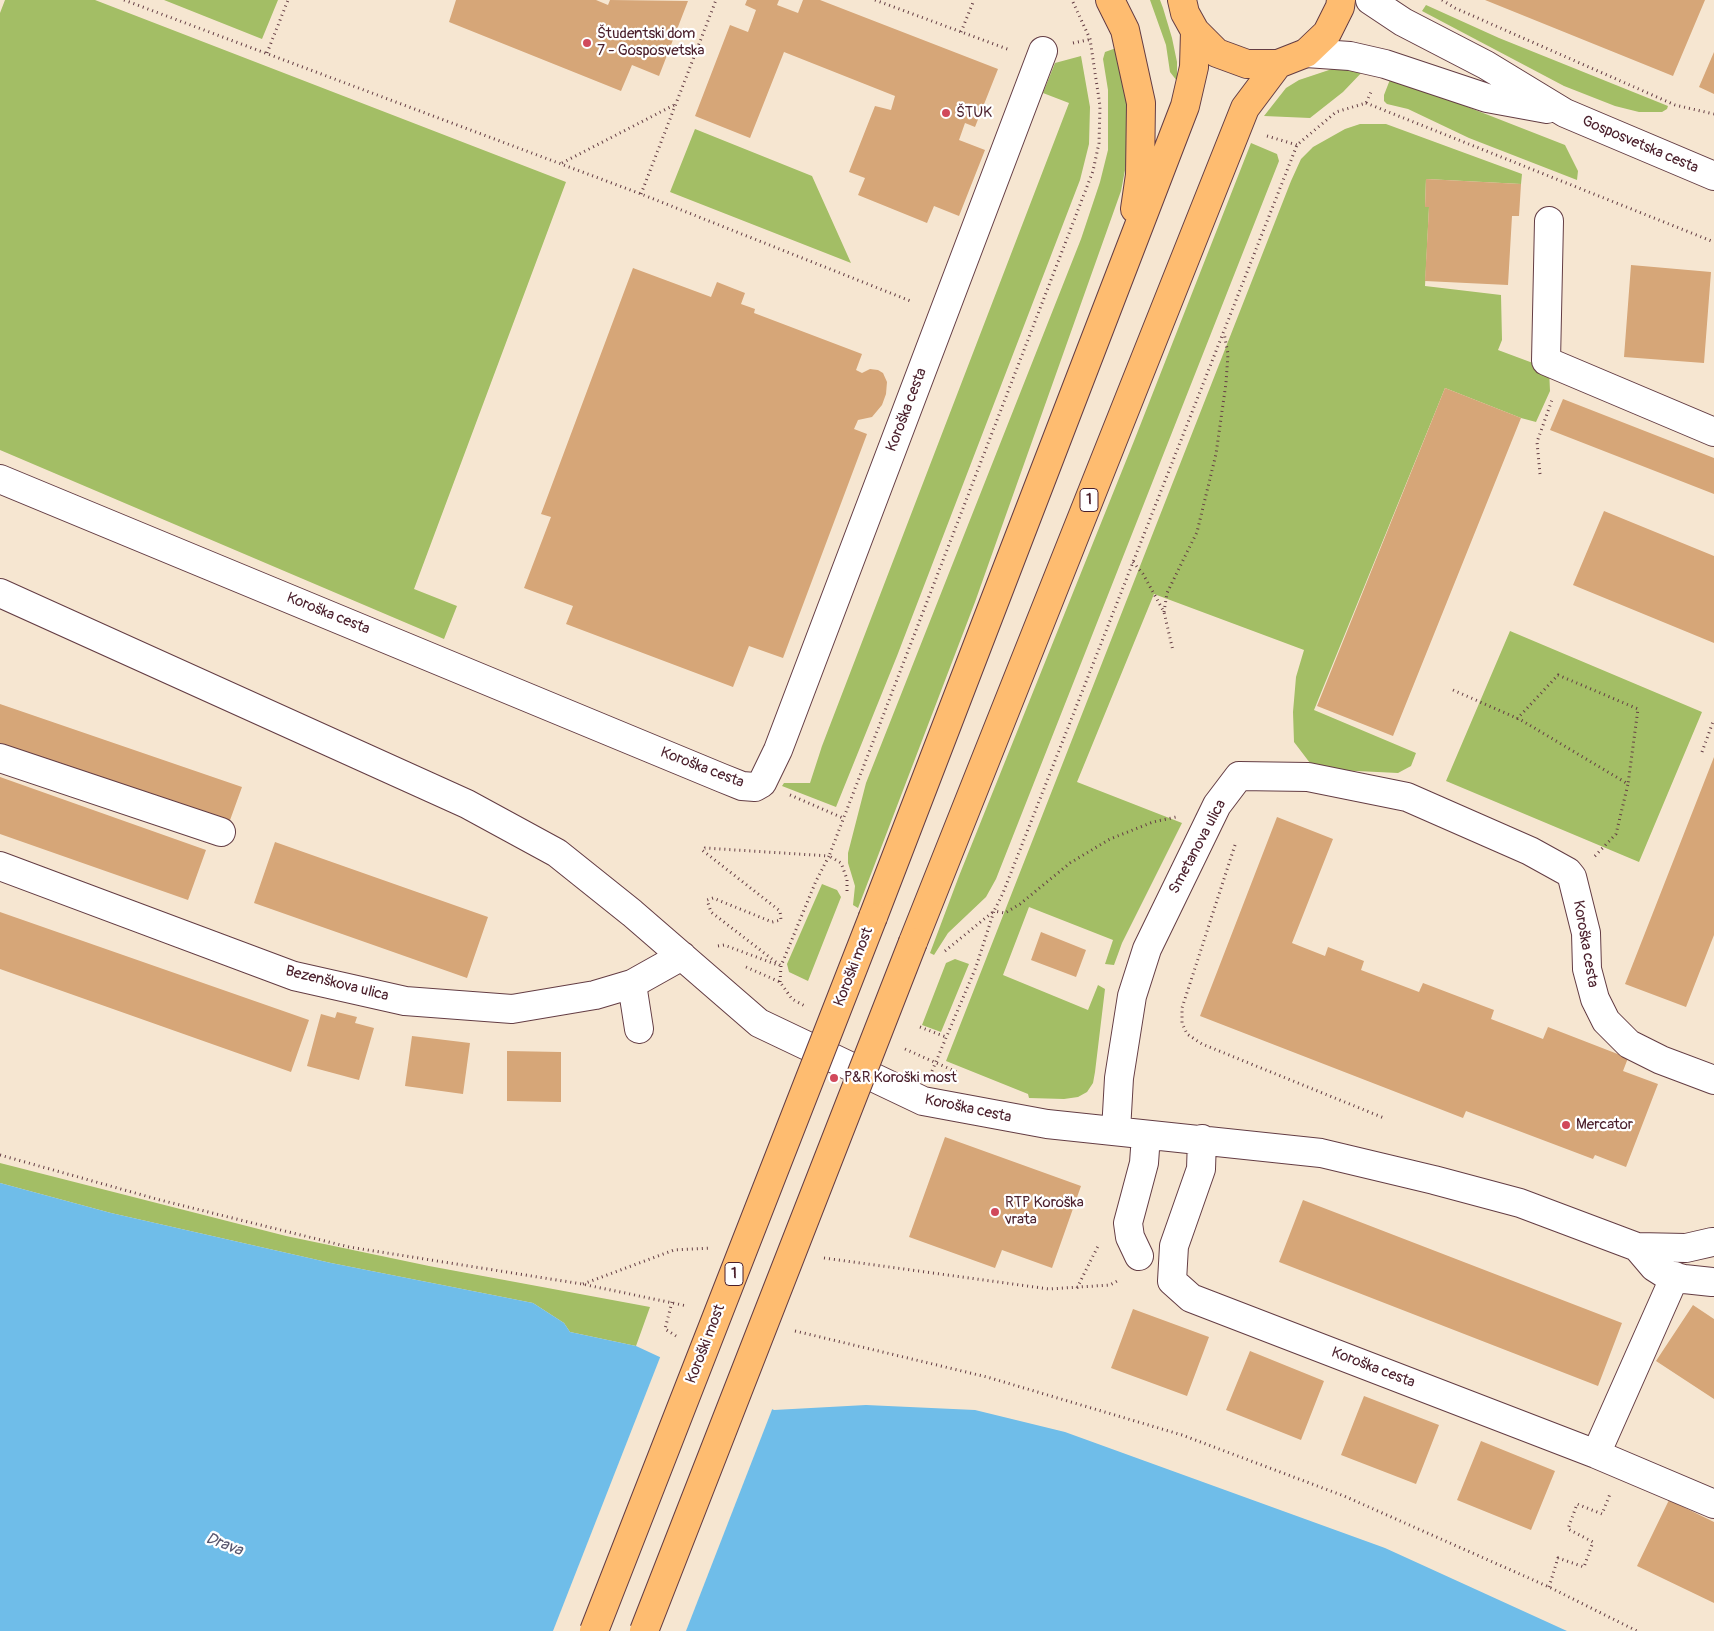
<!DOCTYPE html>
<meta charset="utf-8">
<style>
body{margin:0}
canvas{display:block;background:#f6e6d1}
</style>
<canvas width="1714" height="1631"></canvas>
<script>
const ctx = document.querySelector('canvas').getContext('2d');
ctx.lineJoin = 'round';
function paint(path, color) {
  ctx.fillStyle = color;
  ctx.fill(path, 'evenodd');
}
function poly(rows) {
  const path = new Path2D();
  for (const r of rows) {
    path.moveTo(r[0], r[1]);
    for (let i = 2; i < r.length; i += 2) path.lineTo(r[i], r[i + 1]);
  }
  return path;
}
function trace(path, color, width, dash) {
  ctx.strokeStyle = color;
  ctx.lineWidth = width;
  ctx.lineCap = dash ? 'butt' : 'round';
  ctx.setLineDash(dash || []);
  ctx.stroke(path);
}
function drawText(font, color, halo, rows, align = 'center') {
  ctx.font = font + ' Pangolin,sans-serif';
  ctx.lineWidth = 4.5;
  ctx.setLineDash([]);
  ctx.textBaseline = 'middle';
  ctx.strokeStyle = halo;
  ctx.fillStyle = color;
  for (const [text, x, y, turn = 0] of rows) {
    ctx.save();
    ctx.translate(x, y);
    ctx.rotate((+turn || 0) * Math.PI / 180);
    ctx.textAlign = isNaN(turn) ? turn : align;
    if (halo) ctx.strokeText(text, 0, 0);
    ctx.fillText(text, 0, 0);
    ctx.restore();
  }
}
paint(poly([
 [5,0,95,0,566,182,414,589,457,606,444,639,0,450,0,13],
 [164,0,278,0,262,39],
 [1150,0,1160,0,1163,8,1172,38,1177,62,1177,81,1170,72,1166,45],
 [1426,5,1499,38,1668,106,1667,109,1662,112,1639,112,1615,106,1564,86,1422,11],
 [1119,47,1129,111,1126,165,1121,191,975,602,858,908,853,905,855,886,848,863,848,853,866,783,1081,239,1100,182,1108,150,1108,90,1103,59,1105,52],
 [1081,56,1090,107,1089,144,1080,180,897,656,836,807,782,786,784,783,810,783,822,746,1069,103,1043,93,1055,63],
 [1335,68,1365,69,1343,92,1310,118,1264,116,1286,88,1299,80],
 [1391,77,1565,145,1578,171,1577,180,1469,138,1408,109,1387,104,1384,101,1384,95],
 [1360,124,1386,124,1522,174,1521,184,1426,179,1425,207,1429,207,1425,286,1501,295,1502,340,1498,350,1549,369,1550,391,1536,422,1521,418,1445,388,1314,710,1416,753,1411,766,1398,773,1336,770,1310,763,1294,742,1293,712,1296,677,1304,650,1154,594,1077,782,1182,823,1122,943,1114,965,1105,964,1113,940,1029,907,1003,975,1088,1010,1098,985,1105,989,1095,1072,1093,1083,1087,1092,1078,1097,1064,1099,1029,1098,1028,1094,946,1061,1291,181,1301,159,1313,147,1345,129],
 [695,129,812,176,851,263,670,192],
 [1251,143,1277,154,1279,161,996,879,986,897,948,933,934,955,930,953,959,876,1134,441],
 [1510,631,1702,712,1639,862,1446,781],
 [822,884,837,890,841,897,808,981,789,972,787,964],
 [955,959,969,964,941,1032,922,1025,946,963],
 [0,1163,286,1236,429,1266,650,1307,636,1346,570,1332,564,1323,533,1303,331,1263,111,1213,0,1183]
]), '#a3be65');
paint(poly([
 [0,1183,111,1213,331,1263,533,1303,564,1323,570,1332,636,1346,774,1410,866,1405,975,1410,1065,1432,1385,1548,1567,1631,0,1631]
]), '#6fbde9');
paint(poly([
 [661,1355,773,1407,686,1631,553,1631]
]), '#f6e6d1');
paint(poly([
 [456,0,596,0,608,5,610,0,688,1,659,76,632,65,621,91,449,22],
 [747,0,779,0,777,5,798,13,803,0,820,0,998,69,975,127,965,123,959,140,985,150,959,216,934,206,927,223,858,195,865,178,849,172,875,106,891,110,895,96,784,52,750,138,695,116,730,25,748,32,756,10,745,5],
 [1485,0,1705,0,1673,76],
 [1714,52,1714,94,1699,87],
 [1426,179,1521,184,1519,216,1512,216,1508,285,1425,281,1429,207,1425,207],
 [1631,265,1711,272,1704,363,1624,357],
 [633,268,711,297,717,282,745,293,741,304,755,309,754,313,862,354,856,370,862,373,870,369,878,370,883,373,887,382,886,394,882,405,872,417,858,420,854,429,867,434,783,658,749,646,733,687,566,624,573,606,524,588,551,517,541,514],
 [1445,388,1521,418,1393,736,1317,706],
 [1563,399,1714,458,1714,494,1550,430],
 [1604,511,1714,556,1714,643,1573,585],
 [0,704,242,787,229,823,0,743],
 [1714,757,1714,935,1686,1007,1625,984],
 [0,777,206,850,188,900,0,834],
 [1277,817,1333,839,1292,943,1325,956,1328,947,1364,961,1361,970,1419,992,1423,983,1494,1010,1491,1019,1543,1039,1548,1027,1628,1058,1623,1071,1658,1084,1626,1167,1595,1155,1593,1159,1466,1111,1463,1118,1200,1016],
 [275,842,488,917,467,978,254,903],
 [0,912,309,1020,291,1072,0,969],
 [1041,932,1086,950,1076,977,1031,960],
 [337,1012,357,1017,355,1023,374,1028,359,1080,307,1066,321,1014,335,1018],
 [412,1036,470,1043,463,1094,405,1086],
 [507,1051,561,1052,561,1102,507,1101],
 [945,1137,1081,1186,1052,1268,1002,1250,995,1268,909,1237],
 [1303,1200,1622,1323,1598,1386,1279,1262],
 [1693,1305,1714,1319,1714,1399,1656,1361],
 [1133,1309,1209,1337,1187,1396,1111,1368],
 [1250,1351,1324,1381,1301,1440,1226,1410],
 [1364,1396,1439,1425,1416,1484,1341,1455],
 [1481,1441,1555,1471,1531,1530,1457,1500],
 [1669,1500,1714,1522,1714,1603,1637,1566]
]), '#d6a678');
const minor = poly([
 [1370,0,1403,22,1486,65,1565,113,1714,176],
 [1306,53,1350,56,1385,64,1487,98,1547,109],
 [1549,221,1546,361,1714,432],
 [0,479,722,778,742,786,755,787,762,783,778,750,1043,51],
 [0,593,467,804,557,853,632,913,759,1023,923,1101,1047,1124,1321,1153,1434,1180,1520,1203,1637,1247,1686,1248,1712,1242],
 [0,758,221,832],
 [0,866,294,976,405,1001,512,1009,595,995,632,984,682,956],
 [632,984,639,1029],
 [1116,1131,1119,1078,1132,996,1147,949,1217,805,1239,776,1308,777,1407,797,1530,851,1568,872,1572,877,1586,933,1587,969,1595,999,1606,1021,1629,1044,1661,1060,1714,1080],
 [1202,1139,1201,1169,1174,1246,1172,1281,1191,1298,1596,1454,1714,1504],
 [1637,1247,1654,1267,1665,1274,1684,1279,1712,1282],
 [1139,1256,1130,1237,1128,1223,1144,1163,1146,1135],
 [1596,1454,1675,1276]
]);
const major = poly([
 [1110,0,1125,30,1141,103,1140,175,1135,209],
 [1182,0,1185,13,1195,31,1217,53,1247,64,1278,64,1306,53,1327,33,1340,7,1341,0],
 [873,917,1185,106,1194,67,1195,31],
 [913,942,1245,108,1278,64]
]);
trace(minor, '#643d44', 30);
trace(major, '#643d44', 30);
trace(poly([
 [124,0,641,194,913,302],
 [875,0,1010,50],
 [1442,0,1455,8,1675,105,1714,114],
 [961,32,974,0],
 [1073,43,1092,39],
 [267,53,288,0],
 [1366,103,1714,242],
 [1267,136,1297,145],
 [562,163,676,104],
 [641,194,716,0],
 [1540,474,1537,442,1553,397],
 [1133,562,1143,574,1164,612,1173,651],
 [1164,612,1167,593,1197,532,1216,454,1226,383,1228,354,1224,333],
 [1453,690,1521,720,1628,784,1616,834,1594,857],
 [1517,719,1558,675,1638,709,1628,784],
 [1702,752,1714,719],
 [790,795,843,818],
 [1235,845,1182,1008,1182,1023,1187,1034,1202,1044,1384,1118],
 [847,891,847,879,841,863,829,856,1093,171,1099,143,1100,106,1090,39,1072,0],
 [718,946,724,945,778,965],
 [945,951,994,911,1003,893,1297,145,1336,112,1366,103,1371,92],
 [746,967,780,982,792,999,805,1006],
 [780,982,781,966,816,881,829,856,705,848,702,850,780,911,781,920,772,922,713,898,707,900,711,912,781,966],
 [920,1027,946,1037],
 [905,1049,959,1073],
 [932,1071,976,967,994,911,1005,913,1020,904,1070,863,1110,839,1153,822,1176,817],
 [0,1155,160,1200,349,1247,582,1284,687,1306],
 [824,1258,1049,1289,1110,1285,1119,1280],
 [583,1284,674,1250,711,1248],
 [1077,1288,1099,1244],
 [672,1302,665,1329,676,1336],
 [795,1331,987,1377,1182,1435,1344,1496,1549,1587,1637,1631],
 [1549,1587,1558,1558,1584,1567,1593,1542,1568,1529,1577,1504,1602,1514,1610,1494]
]), '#643d44', 3, [1, 4]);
trace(minor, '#fff', 28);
trace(major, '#febc70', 28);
const majorBridge = poly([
 [594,1631,873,917],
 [644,1631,913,942]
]);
trace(majorBridge, '#643d44', 30, []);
trace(majorBridge, '#febc70', 28);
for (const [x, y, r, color] of [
 [587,43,5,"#d1495b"],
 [946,113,5,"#d1495b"],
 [834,1078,5,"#d1495b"],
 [1566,1125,5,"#d1495b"],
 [995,1212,5,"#d1495b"]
]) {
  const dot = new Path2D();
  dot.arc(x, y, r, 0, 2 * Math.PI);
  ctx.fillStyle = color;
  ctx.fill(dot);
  trace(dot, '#fff', 2);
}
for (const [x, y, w] of [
 [1089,500,18],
 [734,1274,18]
]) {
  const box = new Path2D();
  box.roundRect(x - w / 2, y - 11.5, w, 23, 4);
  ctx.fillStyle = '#fff';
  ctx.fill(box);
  trace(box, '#4a1f2b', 1);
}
drawText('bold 14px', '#4a1f2b', null, [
 ["1",1089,500],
 ["1",734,1274]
]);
drawText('15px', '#4a1f2b', '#fff', [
 ["Študentski dom",597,34],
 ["7 - Gosposvetska",597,51],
 ["ŠTUK",956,113],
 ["P&R Koroški most",844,1078],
 ["Mercator",1576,1125],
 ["RTP Koroška",1005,1203],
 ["vrata",1005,1220]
], 'left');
drawText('15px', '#4a1f2b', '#fff', [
 ["Gosposvetska cesta",1640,145,23],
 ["Koroška cesta",907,410,-69],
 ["Koroška cesta",328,614,22],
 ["Koroška cesta",702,768,21],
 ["Smetanova ulica",1198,847,-62],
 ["Koroška cesta",1585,944,80],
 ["Koroški most",854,967,-69],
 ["Bezenškova ulica",337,984,14],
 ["Koroška cesta",968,1109,12],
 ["Koroški most",706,1344,-69],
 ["Koroška cesta",1373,1368,21]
]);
drawText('italic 16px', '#57566e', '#fff', [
 ["Drava",224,1545,21]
]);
</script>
